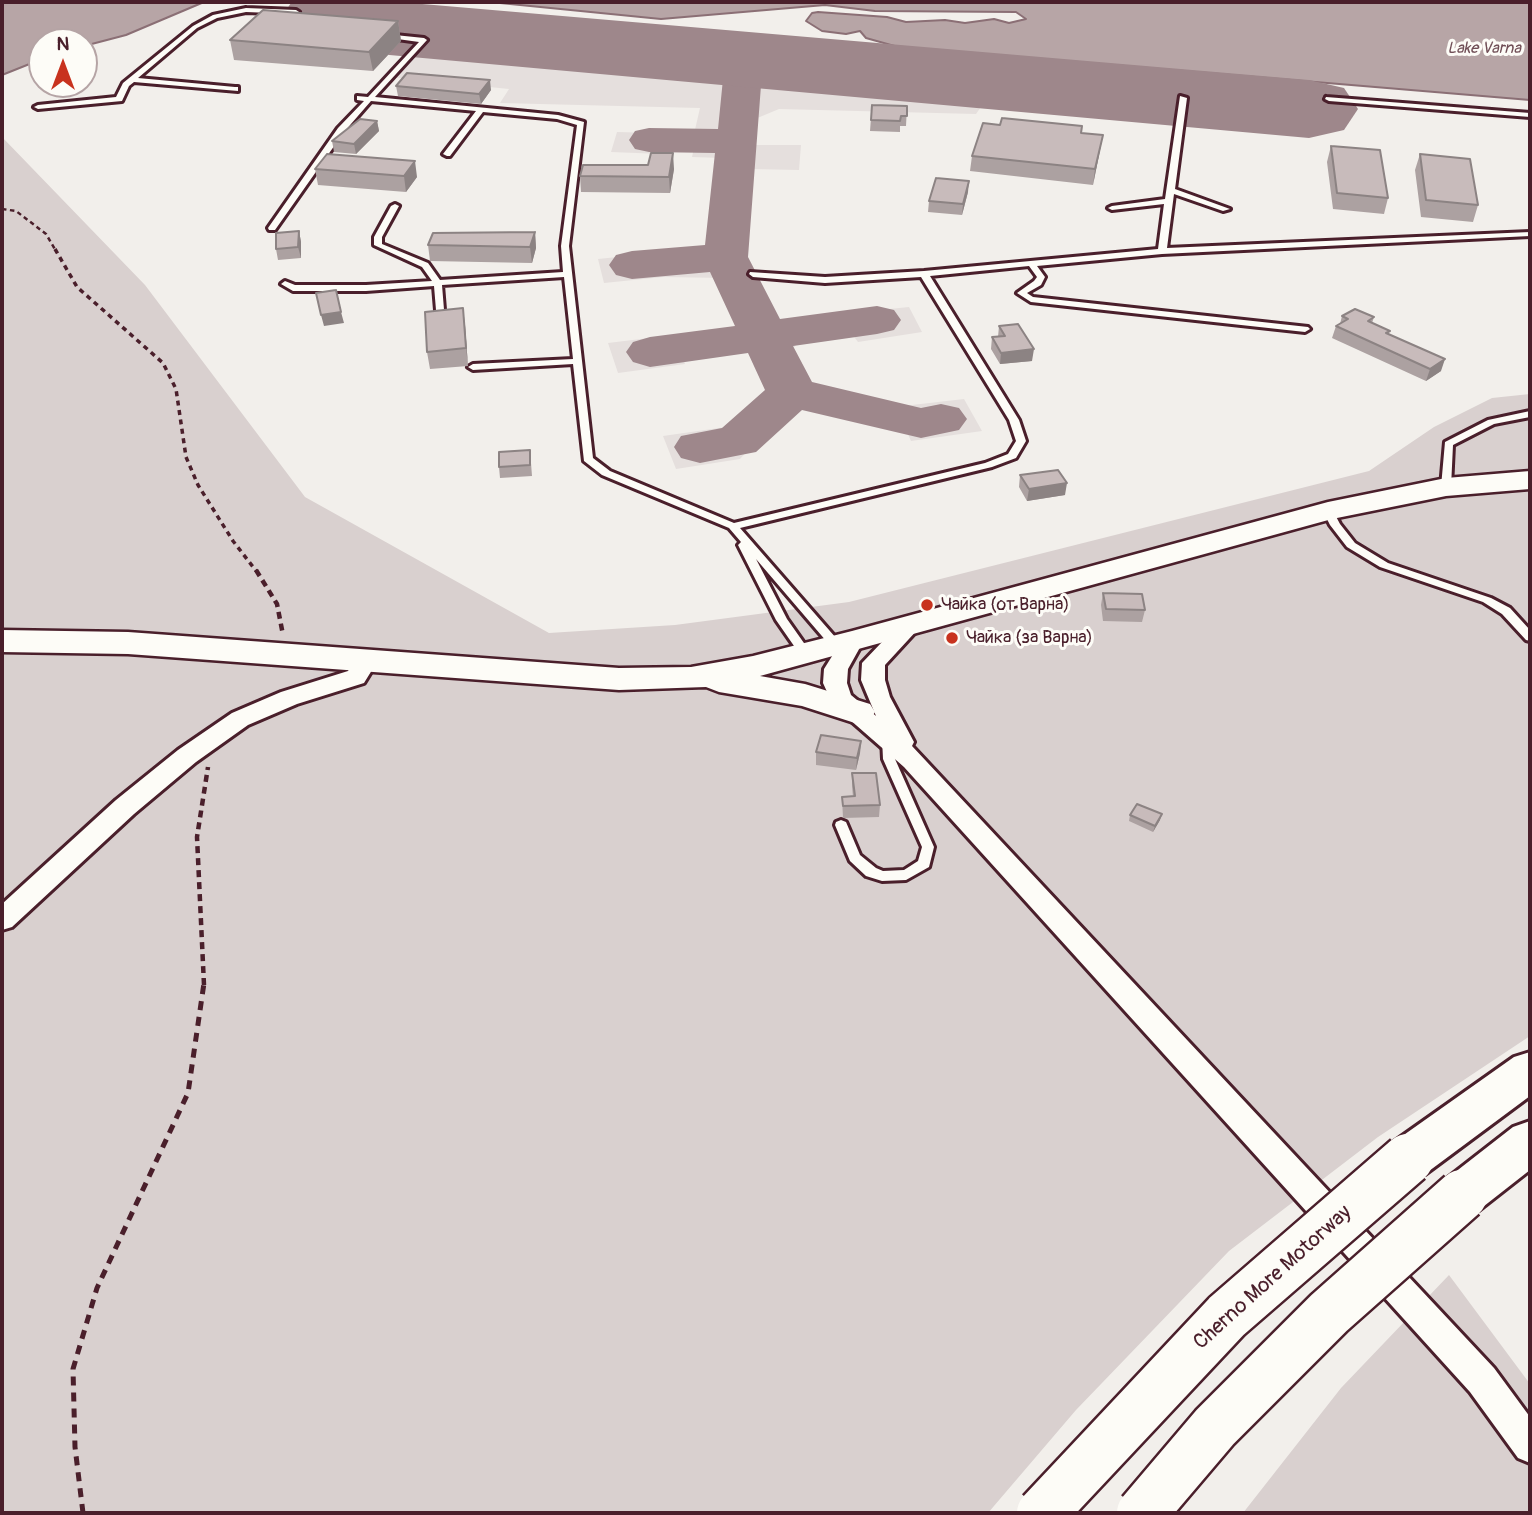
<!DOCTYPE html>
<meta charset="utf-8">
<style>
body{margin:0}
#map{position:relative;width:1532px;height:1515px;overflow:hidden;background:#f2efeb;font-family:Pangolin,sans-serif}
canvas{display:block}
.frame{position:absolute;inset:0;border:4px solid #4a1f2b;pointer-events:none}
.north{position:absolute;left:28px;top:28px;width:70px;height:70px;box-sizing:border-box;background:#fdfcf7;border:2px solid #b5a4a5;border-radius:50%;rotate:0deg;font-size:19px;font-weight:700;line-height:28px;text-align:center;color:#4a1f2b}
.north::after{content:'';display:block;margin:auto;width:24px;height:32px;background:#c8321e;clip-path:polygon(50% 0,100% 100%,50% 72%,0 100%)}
</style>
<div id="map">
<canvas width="1532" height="1515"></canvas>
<div class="frame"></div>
<div class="north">N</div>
</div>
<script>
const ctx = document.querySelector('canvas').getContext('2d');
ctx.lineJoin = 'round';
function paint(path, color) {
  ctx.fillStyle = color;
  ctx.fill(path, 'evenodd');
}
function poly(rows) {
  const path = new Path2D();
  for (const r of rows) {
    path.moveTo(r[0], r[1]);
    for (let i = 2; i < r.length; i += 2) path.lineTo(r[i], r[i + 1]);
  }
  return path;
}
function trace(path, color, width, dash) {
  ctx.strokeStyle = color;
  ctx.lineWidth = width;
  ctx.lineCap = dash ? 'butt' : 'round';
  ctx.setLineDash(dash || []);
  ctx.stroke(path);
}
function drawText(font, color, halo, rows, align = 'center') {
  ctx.font = font + ' Pangolin,sans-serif';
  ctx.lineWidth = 6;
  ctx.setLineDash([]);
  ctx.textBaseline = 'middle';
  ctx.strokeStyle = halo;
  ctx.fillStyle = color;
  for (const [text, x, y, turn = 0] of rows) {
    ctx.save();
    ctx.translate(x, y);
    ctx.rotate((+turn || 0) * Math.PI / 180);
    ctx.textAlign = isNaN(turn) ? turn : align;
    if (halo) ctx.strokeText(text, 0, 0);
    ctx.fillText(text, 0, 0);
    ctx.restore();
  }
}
paint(poly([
 [302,6,423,15,450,24,1330,93,1334,109,1321,132,983,104,976,114,779,109,755,119,752,145,801,145,799,170,749,169,741,253,771,319,795,327,841,320,850,313,909,307,922,332,858,342,852,334,798,342,790,353,810,389,886,408,964,399,982,431,911,441,907,432,815,405,785,409,740,459,676,469,663,436,740,425,775,395,752,353,742,348,682,355,685,364,618,373,608,343,674,335,678,344,730,337,744,322,725,278,663,277,604,283,598,259,656,253,658,258,697,254,713,246,722,158,692,157,694,148,663,148,662,154,611,152,617,132,694,134,700,108,500,103,509,89,391,77,424,41,280,28]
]), '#e5dfdd');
paint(poly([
 [2,137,145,285,305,497,549,633,675,625,849,602,1369,471,1434,427,1492,398,1530,394,1530,1036,1378,1137,1229,1251,1076,1410,988,1513,2,1513],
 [1449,1275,1530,1384,1530,1513,1243,1513,1341,1388]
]), '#d9d0cf');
const water = poly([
 [2,2,204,2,126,35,84,46,84,42,42,42,42,59,2,75,2,2],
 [490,2,1530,2,1530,100,898,47,866,38,860,31,846,34,822,31,806,21,812,13,818,12,887,17,906,22,945,20,965,23,994,19,1009,23,1026,19,1016,12,875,11,825,5,661,19,490,2]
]);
paint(water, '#b7a5a6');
trace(water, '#8b6f75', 2);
paint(poly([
 [744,48,757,51,763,59,748,257,780,319,877,306,894,310,901,320,894,330,877,334,793,346,812,382,921,408,941,404,959,408,967,419,959,430,921,438,802,410,756,452,700,463,681,458,674,447,681,436,722,428,765,390,748,353,650,367,633,362,626,352,633,342,650,337,735,326,710,272,632,279,616,275,609,265,616,255,632,251,705,245,715,153,649,152,635,149,629,140,635,131,649,128,718,129,725,59,731,51,744,48]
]), '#9e878b');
paint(poly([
 [297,2,399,2,1309,80,1344,88,1358,109,1344,130,1309,138,323,49,291,41,278,22,291,3,297,2]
]), '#9e878b');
const lane = poly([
 [246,8,296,10,299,12,296,14,246,12,217,18,197,28,138,78,235,87,238,87,238,91,134,82,129,86,122,101,38,109,34,107,38,105,116,97,123,83,193,26,213,15,246,8],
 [385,34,424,38,427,40,375,97,558,115,584,122,569,246,593,458,610,471,734,523,985,463,1008,454,1016,441,1009,420,921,277,825,283,753,277,749,274,750,272,825,277,924,271,1158,249,1164,204,1112,210,1108,208,1112,206,1165,199,1180,96,1187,98,1175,189,1230,209,1223,211,1174,194,1167,248,1530,232,1530,236,1162,254,1037,266,1045,277,1041,285,1027,293,1033,297,1308,327,1310,329,1305,332,1031,302,1017,293,1034,281,1037,277,1029,266,930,276,1019,420,1026,441,1016,458,992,467,740,528,843,646,837,650,833,649,756,559,787,619,811,653,805,657,801,656,776,620,738,545,741,542,729,528,602,475,584,461,573,364,473,370,468,367,473,364,573,359,564,277,442,285,445,322,441,325,437,322,434,286,366,291,293,291,281,284,285,281,295,285,366,285,432,281,422,267,374,245,374,237,391,206,395,204,399,206,382,237,382,244,428,263,440,280,563,272,561,246,577,125,557,119,483,112,450,156,447,156,443,154,476,111,371,101,344,132,275,230,269,230,268,228,338,128,364,101,357,100,357,96,368,97,419,42,383,37,382,36,385,34],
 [1326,97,1530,113,1530,117,1329,101,1325,99,1326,97],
 [1530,411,1530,417,1494,424,1453,445,1451,487,1450,489,1442,489,1441,487,1445,442,1488,420,1530,411],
 [1328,508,1332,509,1340,524,1355,543,1388,563,1491,598,1510,608,1530,630,1530,641,1526,640,1502,614,1483,602,1380,567,1347,547,1330,525,1323,511,1328,508],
 [888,734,894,738,895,759,934,847,929,867,906,880,882,881,866,876,850,861,835,825,836,822,841,820,846,822,860,855,876,868,883,871,904,870,918,861,922,847,883,759,882,738,888,734]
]);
const street = poly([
 [909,620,917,622,920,627,885,665,885,680,890,697,914,742,912,746,1494,1368,1530,1417,1530,1463,1518,1458,1470,1392,904,767,833,705,823,683,824,669,844,637,852,635,860,637,863,642,848,669,847,683,851,695,876,716,861,680,862,663,901,622,909,620],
 [365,654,373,657,377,662,364,683,297,704,248,725,196,762,134,814,12,927,2,930,2,904,116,800,178,750,232,713,281,692,348,671,357,657,365,654]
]);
const secondary = poly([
 [1530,471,1530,489,1446,496,1332,519,760,676,805,684,870,704,875,712,870,720,858,724,802,706,719,692,706,687,619,690,128,654,2,652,2,630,128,632,619,668,691,667,753,656,852,631,1328,502,1446,478,1530,471]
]);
const highway = poly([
 [1530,1052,1530,1096,1425,1174,1408,1180,1391,1174,1384,1159,1391,1144,1514,1057,1530,1052],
 [1530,1121,1530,1170,1479,1210,1462,1217,1445,1210,1438,1195,1445,1180,1513,1127,1530,1121]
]);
trace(lane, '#4a1f2b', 6);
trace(street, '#4a1f2b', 6);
trace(secondary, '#4a1f2b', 5);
trace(highway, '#4a1f2b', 6);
trace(poly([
 [2,209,16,211,46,234,56,251]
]), '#4a1f2b', 2.5, [4.5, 3.5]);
trace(poly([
 [55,249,77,287,163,363,176,389,186,457,198,485,233,541,257,572]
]), '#4a1f2b', 3.5, [5, 4.5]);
trace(poly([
 [256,570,277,604,283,635],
 [204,985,197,837,208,767]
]), '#4a1f2b', 4.5, [7, 5]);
trace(poly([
 [83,1513,75,1447,73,1369,97,1288,188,1093,204,983]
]), '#4a1f2b', 5, [9, 7]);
paint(lane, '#fdfcf7');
paint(street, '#fdfcf7');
paint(secondary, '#fdfcf7');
paint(highway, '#fdfcf7');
const highwayBridge = poly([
 [1042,1513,1227,1316,1408,1159],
 [1142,1513,1215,1427,1329,1313,1462,1195]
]);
trace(highwayBridge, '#4a1f2b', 55, []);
trace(highwayBridge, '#fdfcf7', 50);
paint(poly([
 [398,21,401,41,373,71,234,60,230,40],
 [396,86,491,90,481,104,398,96],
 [872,105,907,106,906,126,900,126,900,132,870,131],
 [377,121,379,131,356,154,334,152,332,141],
 [1081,133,1103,135,1093,185,970,171,972,156],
 [1331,146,1388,198,1384,214,1333,209,1327,162],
 [1420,154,1478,205,1473,222,1421,217,1415,170],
 [315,169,417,177,406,192,318,185],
 [674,169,670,193,581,192,580,176],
 [968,192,962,215,928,212,929,201],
 [299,231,301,242,301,258,278,260,276,249],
 [535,232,536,248,532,263,430,261,428,245],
 [1342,316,1374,317,1372,323,1441,371,1426,381,1332,338,1336,326,1340,324],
 [465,325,468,366,430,369,427,352],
 [999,326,1032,361,1000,364,991,349,992,337,998,337],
 [530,450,532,476,500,478,499,467],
 [1020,475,1065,495,1027,501,1019,487],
 [1103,593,1145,610,1142,622,1103,621,1101,605],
 [861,741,860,753,856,770,816,765,816,752],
 [852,773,880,805,879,817,843,818,842,797,853,797,852,786],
 [1130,815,1160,820,1153,832,1129,821]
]), '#aca1a1');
paint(poly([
 [398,21,401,41,373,71,369,52],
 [490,80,491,90,481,104,479,94],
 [377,121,379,131,356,154,354,144],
 [1103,135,1093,185,1095,169],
 [673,153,674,169,670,193,669,177],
 [415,161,417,177,406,192,404,176],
 [969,181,968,192,962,215,963,204],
 [299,231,301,242,301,258,298,247],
 [535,232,536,248,532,263,530,247],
 [463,308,465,325,468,366,466,348],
 [341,312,344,323,324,326,321,315],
 [1034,349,1032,361,1000,364,1001,353],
 [1445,359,1441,371,1426,381,1430,369],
 [1067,483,1065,495,1027,501,1029,489],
 [861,741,860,753,856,770,857,758],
 [1162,814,1160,820,1153,832,1155,826]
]), '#8c8383');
const building = poly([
 [263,10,398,21,369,52,230,40,263,10],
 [407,73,490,80,479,94,396,86,407,73],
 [872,105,907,106,907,116,901,116,900,121,871,120,872,105],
 [1002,118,1082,126,1081,133,1103,135,1095,169,972,156,983,123,1000,125,1002,118],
 [360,119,377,121,354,144,332,141,360,119],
 [1331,146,1380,150,1388,198,1337,193,1331,146],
 [651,153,673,153,669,177,580,176,583,165,648,165,651,153],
 [327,154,415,161,404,176,315,169,327,154],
 [1420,154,1470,159,1478,205,1426,200,1420,154],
 [936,178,969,181,963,204,929,201,936,178],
 [299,231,298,247,276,249,276,233,299,231],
 [535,232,530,247,428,245,433,233,535,232],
 [336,290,341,312,321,315,316,293,336,290],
 [463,308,466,348,427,352,425,312,463,308],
 [1355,309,1374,317,1368,321,1390,331,1386,333,1445,359,1430,369,1336,326,1348,319,1342,316,1355,309],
 [1018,324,1034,349,1001,353,992,337,1005,336,999,326,1018,324],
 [530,450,530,465,499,467,499,452,530,450],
 [1058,470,1067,483,1029,489,1020,475,1058,470],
 [1103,593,1142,594,1145,610,1106,609,1103,593],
 [821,735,861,741,857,758,816,752,821,735],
 [852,773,876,773,880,805,843,806,842,797,855,796,852,773],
 [1137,804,1162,814,1155,826,1130,815,1137,804]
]);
paint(building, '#c8bbbb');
trace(building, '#8c8383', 2);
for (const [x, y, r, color] of [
 [927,605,7,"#c8321e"],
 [952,638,7,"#c8321e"]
]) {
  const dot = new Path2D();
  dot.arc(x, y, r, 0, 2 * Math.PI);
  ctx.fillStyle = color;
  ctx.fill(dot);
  trace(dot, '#fdfcf7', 2.5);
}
drawText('italic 16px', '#704e56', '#fdfcf7', [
 ["Lake Varna",1484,49]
]);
drawText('18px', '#4a1f2b', '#fdfcf7', [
 ["Чайка (от Варна)",941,605],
 ["Чайка (за Варна)",966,638]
], 'left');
drawText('21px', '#4a1f2b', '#fdfcf7', [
 ["Cherno More Motorway",1273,1278,-42]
]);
</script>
